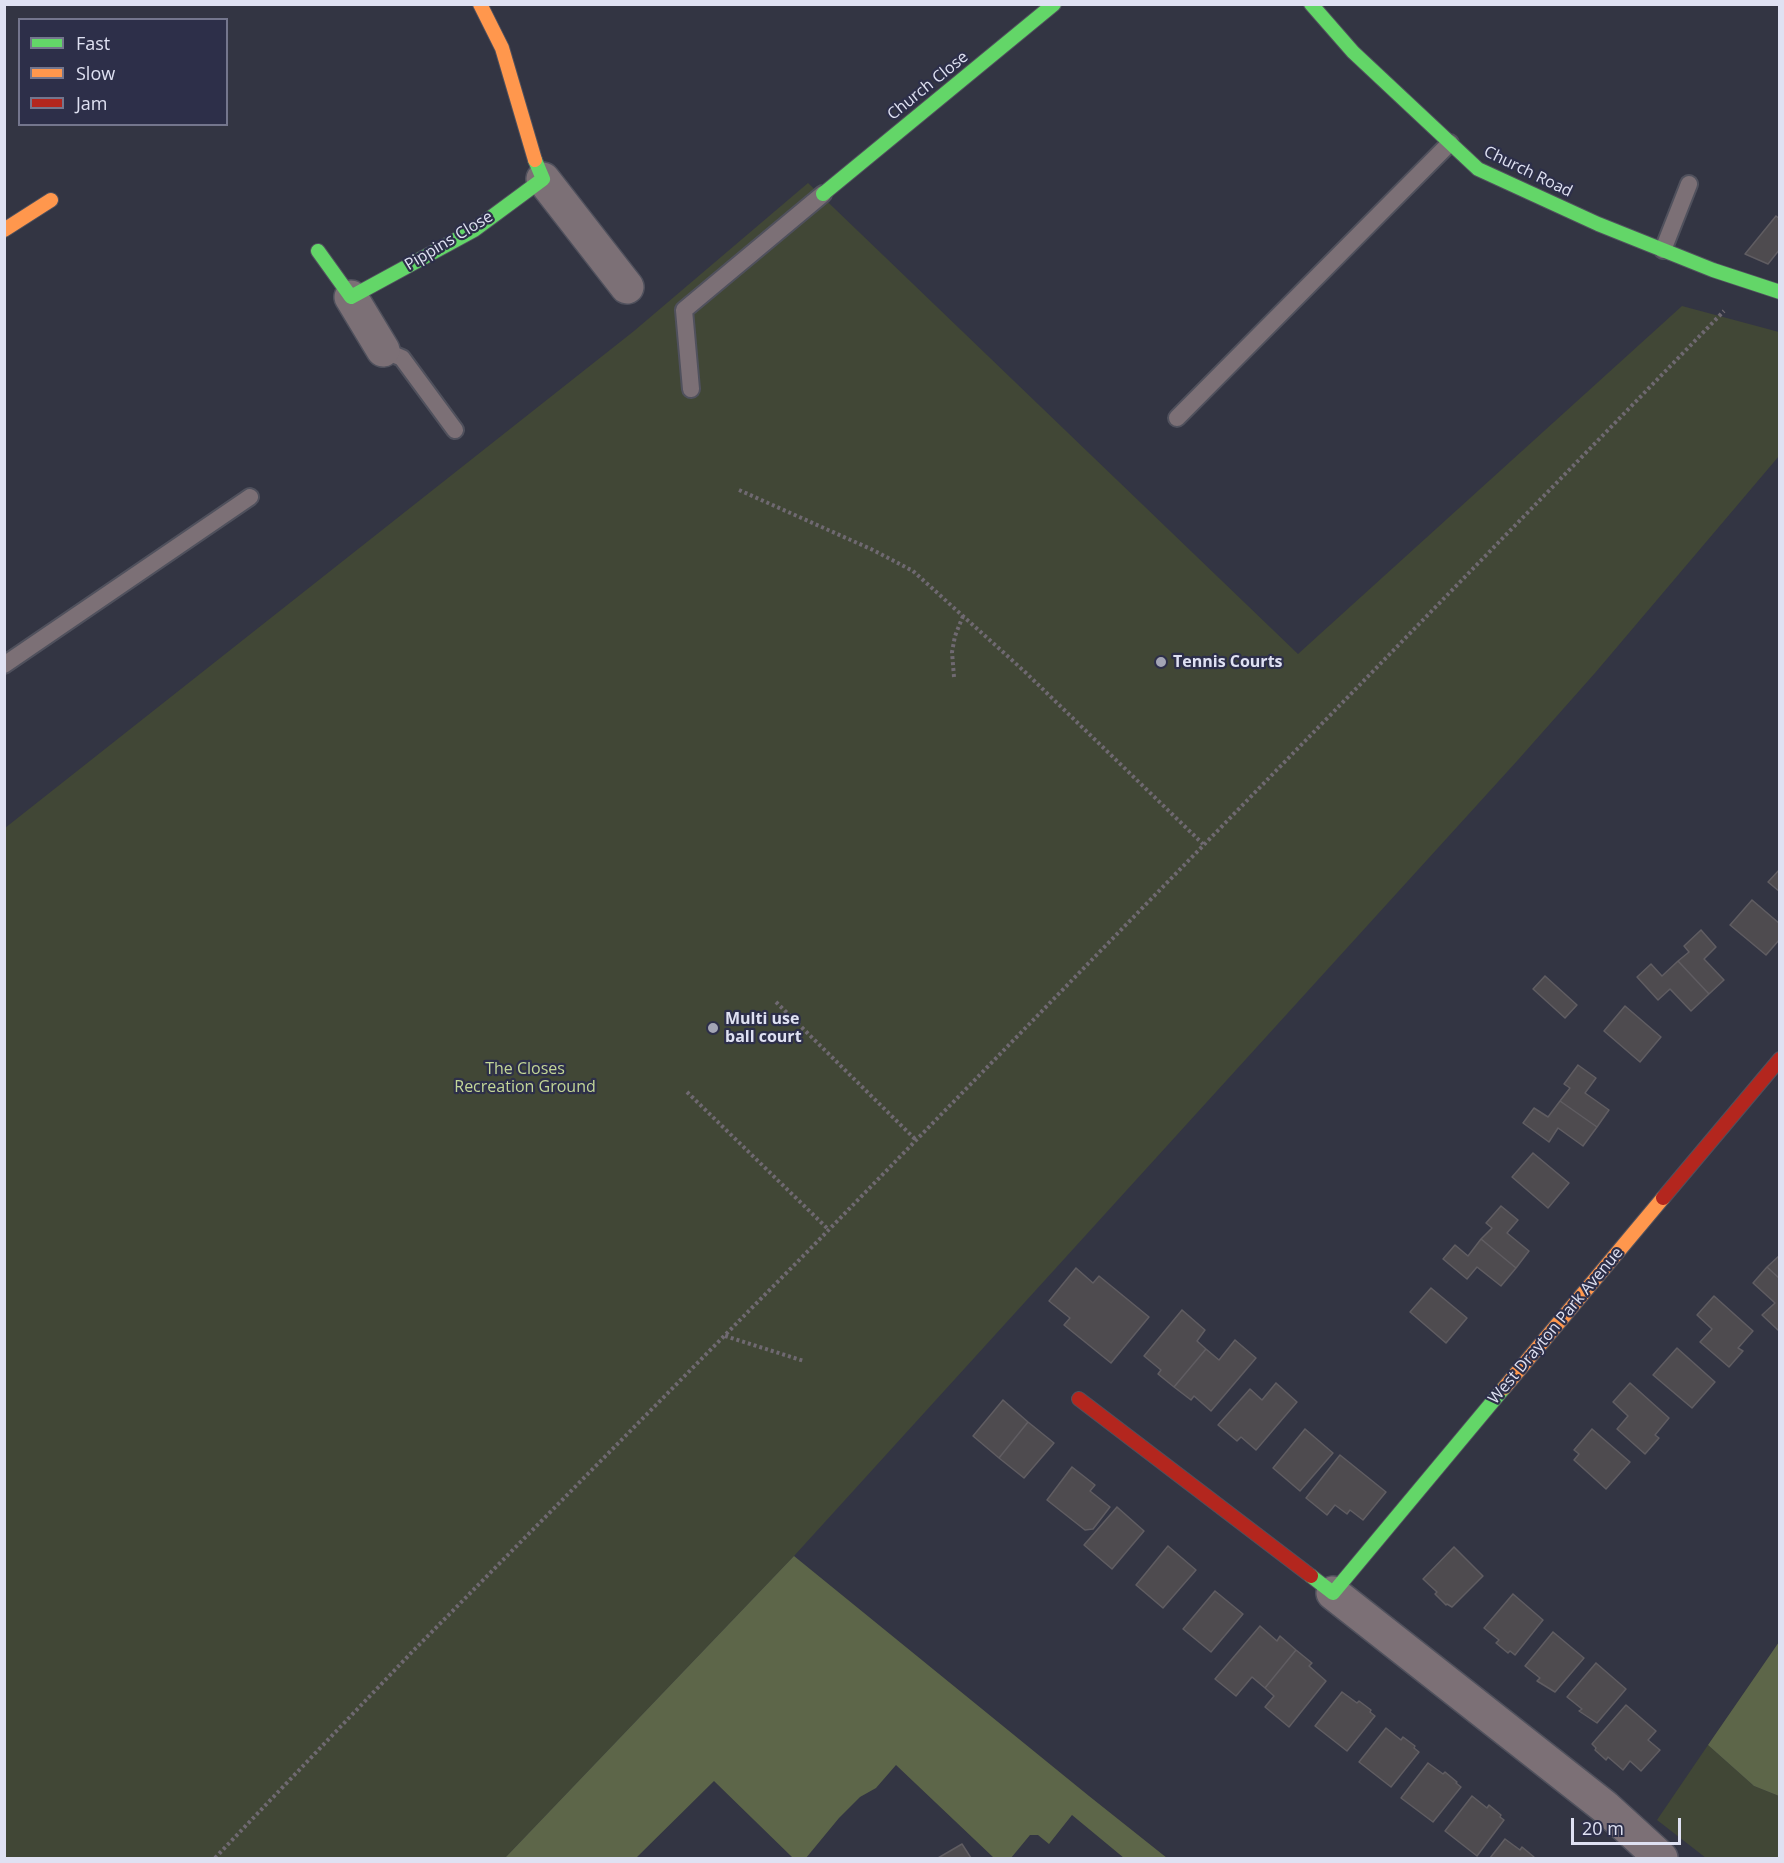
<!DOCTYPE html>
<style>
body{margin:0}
#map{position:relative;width:1784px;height:1863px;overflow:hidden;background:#333543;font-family:"Open Sans",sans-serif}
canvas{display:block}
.frame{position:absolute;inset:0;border:6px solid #dfe1f2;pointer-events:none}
.legend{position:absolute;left:18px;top:18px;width:210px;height:108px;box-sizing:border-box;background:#2d2f49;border:2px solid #74768d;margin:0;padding:8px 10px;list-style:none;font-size:18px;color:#dfe1f2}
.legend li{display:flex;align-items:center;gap:12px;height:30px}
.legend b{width:30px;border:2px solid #74768d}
.scale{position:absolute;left:1571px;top:1818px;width:110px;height:27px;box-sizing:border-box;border:3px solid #dfe1f2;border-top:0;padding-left:8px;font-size:18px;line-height:21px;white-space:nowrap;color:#dfe1f2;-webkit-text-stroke:4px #2d2f49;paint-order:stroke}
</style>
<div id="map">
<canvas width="1784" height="1863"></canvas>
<div class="frame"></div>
<ul class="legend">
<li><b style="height:8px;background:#63d668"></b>Fast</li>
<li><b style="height:8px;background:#ff974d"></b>Slow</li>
<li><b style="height:8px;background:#b3261e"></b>Jam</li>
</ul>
<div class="scale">20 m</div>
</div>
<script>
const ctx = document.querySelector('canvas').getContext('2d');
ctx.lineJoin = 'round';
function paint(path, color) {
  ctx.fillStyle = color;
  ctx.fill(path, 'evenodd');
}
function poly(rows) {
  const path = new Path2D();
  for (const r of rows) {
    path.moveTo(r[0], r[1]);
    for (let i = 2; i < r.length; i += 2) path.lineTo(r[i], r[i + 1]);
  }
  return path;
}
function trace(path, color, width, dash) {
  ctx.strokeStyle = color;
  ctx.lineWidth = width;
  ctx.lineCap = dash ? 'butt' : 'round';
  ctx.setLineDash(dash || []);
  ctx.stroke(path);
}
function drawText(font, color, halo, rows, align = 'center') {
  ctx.font = font + ' "Open Sans",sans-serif';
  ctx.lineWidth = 4.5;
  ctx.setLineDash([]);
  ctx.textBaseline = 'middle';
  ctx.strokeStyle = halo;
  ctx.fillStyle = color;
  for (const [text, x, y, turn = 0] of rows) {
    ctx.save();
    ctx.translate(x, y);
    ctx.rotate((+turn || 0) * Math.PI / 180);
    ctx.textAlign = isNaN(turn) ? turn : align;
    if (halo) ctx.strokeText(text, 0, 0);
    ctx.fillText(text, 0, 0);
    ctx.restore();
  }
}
paint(poly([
 [808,183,1298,654,1682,306,1779,332,1779,456,1595,673,1517,761,794,1556,505,1858,5,1858,5,828,634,331],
 [1708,1745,1754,1786,1779,1796,1779,1858,1706,1858,1657,1820]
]), '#414736');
paint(poly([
 [794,1556,1089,1796,1167,1858,1124,1858,1072,1815,1049,1844,1038,1835,1030,1835,1011,1858,994,1858,896,1765,876,1788,860,1797,839,1818,806,1858,793,1858,714,1781,636,1858,505,1858],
 [1779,1642,1780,1796,1779,1796,1754,1786,1708,1745]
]), '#5d6649');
const building = poly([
 [1776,216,1780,219,1780,249,1768,264,1745,254,1776,216],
 [1780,869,1780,892,1768,882,1780,869],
 [1752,900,1780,924,1780,939,1766,955,1730,925,1752,900],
 [1701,930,1716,947,1704,959,1724,980,1709,994,1678,961,1689,952,1684,946,1701,930],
 [1678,961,1709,994,1691,1011,1670,989,1658,1000,1637,977,1651,964,1662,976,1678,961],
 [1545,976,1577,1005,1565,1018,1533,989,1545,976],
 [1625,1006,1661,1037,1640,1062,1604,1031,1625,1006],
 [1578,1065,1596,1078,1585,1093,1609,1110,1597,1127,1560,1101,1570,1088,1564,1084,1578,1065],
 [1560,1101,1597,1127,1583,1146,1558,1128,1549,1142,1523,1123,1534,1108,1548,1117,1560,1101],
 [1533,1153,1569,1183,1548,1208,1512,1177,1533,1153],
 [1501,1206,1518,1220,1507,1233,1529,1251,1516,1268,1481,1239,1492,1228,1486,1223,1501,1206],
 [1481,1239,1516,1268,1501,1286,1477,1267,1467,1279,1443,1259,1455,1245,1468,1256,1481,1239],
 [1780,1255,1780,1279,1767,1267,1780,1255],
 [1767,1267,1780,1279,1779,1331,1762,1315,1775,1303,1753,1283,1767,1267],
 [1076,1268,1093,1283,1099,1276,1149,1317,1111,1363,1064,1325,1070,1318,1049,1301,1076,1268],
 [1431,1288,1467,1318,1446,1343,1410,1312,1431,1288],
 [1714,1296,1753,1331,1738,1348,1743,1351,1729,1367,1700,1342,1712,1329,1697,1315,1714,1296],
 [1182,1310,1205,1330,1197,1341,1206,1349,1174,1387,1158,1374,1161,1370,1144,1356,1182,1310],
 [1235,1340,1256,1358,1211,1411,1194,1396,1191,1400,1174,1387,1206,1349,1219,1360,1235,1340],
 [1677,1348,1715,1382,1692,1408,1653,1375,1677,1348],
 [1276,1383,1297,1402,1256,1450,1241,1437,1237,1441,1218,1425,1250,1389,1262,1400,1276,1383],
 [1630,1383,1669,1418,1655,1435,1659,1438,1645,1454,1617,1429,1628,1416,1613,1402,1630,1383],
 [1003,1400,1028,1422,999,1458,973,1436,1003,1400],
 [1028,1422,1054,1443,1024,1478,999,1458,1028,1422],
 [1305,1429,1333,1453,1300,1491,1273,1468,1305,1429],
 [1592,1429,1630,1462,1606,1489,1574,1460,1579,1454,1574,1450,1592,1429],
 [1340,1455,1386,1492,1363,1520,1350,1510,1347,1514,1335,1505,1327,1515,1306,1498,1340,1455],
 [1072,1467,1095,1485,1090,1491,1110,1507,1093,1529,1085,1530,1047,1500,1072,1467],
 [1117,1507,1144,1531,1112,1569,1084,1545,1117,1507],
 [1168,1546,1196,1570,1163,1608,1136,1585,1168,1546],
 [1454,1547,1483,1576,1452,1607,1447,1604,1446,1605,1435,1594,1437,1592,1423,1579,1454,1547],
 [1215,1591,1243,1614,1211,1652,1183,1629,1215,1591],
 [1513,1594,1543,1620,1515,1655,1510,1651,1508,1653,1496,1643,1499,1640,1484,1628,1513,1594],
 [1260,1626,1277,1641,1280,1636,1296,1650,1265,1688,1252,1677,1236,1696,1215,1679,1260,1626],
 [1553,1632,1584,1658,1555,1692,1537,1681,1540,1678,1525,1666,1553,1632],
 [1296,1650,1312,1663,1309,1666,1326,1681,1289,1727,1265,1707,1274,1696,1265,1688,1296,1650],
 [1596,1663,1626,1689,1597,1723,1579,1711,1582,1709,1567,1697,1596,1663],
 [1342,1692,1357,1703,1359,1701,1371,1710,1370,1712,1375,1716,1347,1751,1315,1726,1342,1692],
 [1626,1705,1656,1731,1648,1740,1660,1750,1641,1771,1630,1761,1623,1770,1608,1757,1606,1760,1595,1750,1596,1748,1592,1744,1626,1705],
 [1386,1728,1401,1740,1403,1737,1415,1746,1414,1748,1419,1752,1391,1787,1359,1762,1386,1728],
 [1428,1763,1443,1774,1445,1772,1457,1782,1456,1783,1461,1787,1433,1822,1401,1798,1428,1763],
 [1472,1796,1487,1808,1489,1805,1501,1815,1500,1817,1504,1820,1477,1856,1445,1831,1472,1796],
 [1505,1839,1520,1850,1522,1847,1534,1857,1533,1858,1490,1858,1505,1839],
 [962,1844,971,1858,938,1858,962,1844]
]);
paint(building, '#4e4b4f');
trace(building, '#605d62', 1.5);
const lane = poly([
 [1663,250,1689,184],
 [383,350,402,358,455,430],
 [691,389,684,310,823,194],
 [1177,418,1450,143],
 [4,665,250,497]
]);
const street = poly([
 [543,179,627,287],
 [351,297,383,350],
 [1333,1593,1605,1807,1661,1858]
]);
const fast = poly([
 [1311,4,1353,52,1478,169,1598,224,1713,270,1780,292],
 [823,194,1054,4],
 [318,251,351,297,474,230,543,179,535,160],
 [1311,1576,1333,1593,1504,1388]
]);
const slow = poly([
 [480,4,502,48,535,160],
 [4,230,51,200],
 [1504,1388,1663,1198]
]);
const jam = poly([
 [1663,1198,1780,1059],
 [1079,1399,1311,1576]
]);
trace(lane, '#50515d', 20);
trace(street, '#50515d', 36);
trace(fast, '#50515d', 16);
trace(slow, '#50515d', 16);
trace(jam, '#50515d', 16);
trace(poly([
 [739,490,873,550,913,571,1024,671,1203,844],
 [954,677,952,652,955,636,963,616],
 [776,1002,916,1140],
 [687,1092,829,1230],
 [725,1336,804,1361],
 [215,1858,412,1652,814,1245,1724,311]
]), '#6f6971', 4, [3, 3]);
trace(lane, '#7c7076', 16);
trace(street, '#7c7076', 33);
trace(fast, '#63d668', 14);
trace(slow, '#ff974d', 14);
trace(jam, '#b3261e', 14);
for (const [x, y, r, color] of [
 [1161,662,6,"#a3a5b5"],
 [713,1028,6,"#a3a5b5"]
]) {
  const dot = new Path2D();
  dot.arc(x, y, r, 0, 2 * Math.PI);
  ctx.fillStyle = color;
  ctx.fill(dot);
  trace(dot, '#2d2f49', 2);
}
drawText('16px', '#dfe1f2', '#2d2f49', [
 ["Church Close",928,86,-39],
 ["Church Road",1528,172,26],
 ["Pippins Close",449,241,-31],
 ["West Drayton Park Avenue",1556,1326,-50]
]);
drawText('bold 16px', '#dfe1f2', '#2d2f49', [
 ["Tennis Courts",1173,662],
 ["Multi use",725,1019],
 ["ball court",725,1037]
], 'left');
drawText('16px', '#c3d697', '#2d2f49', [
 ["The Closes",525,1069],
 ["Recreation Ground",525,1087]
]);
</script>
